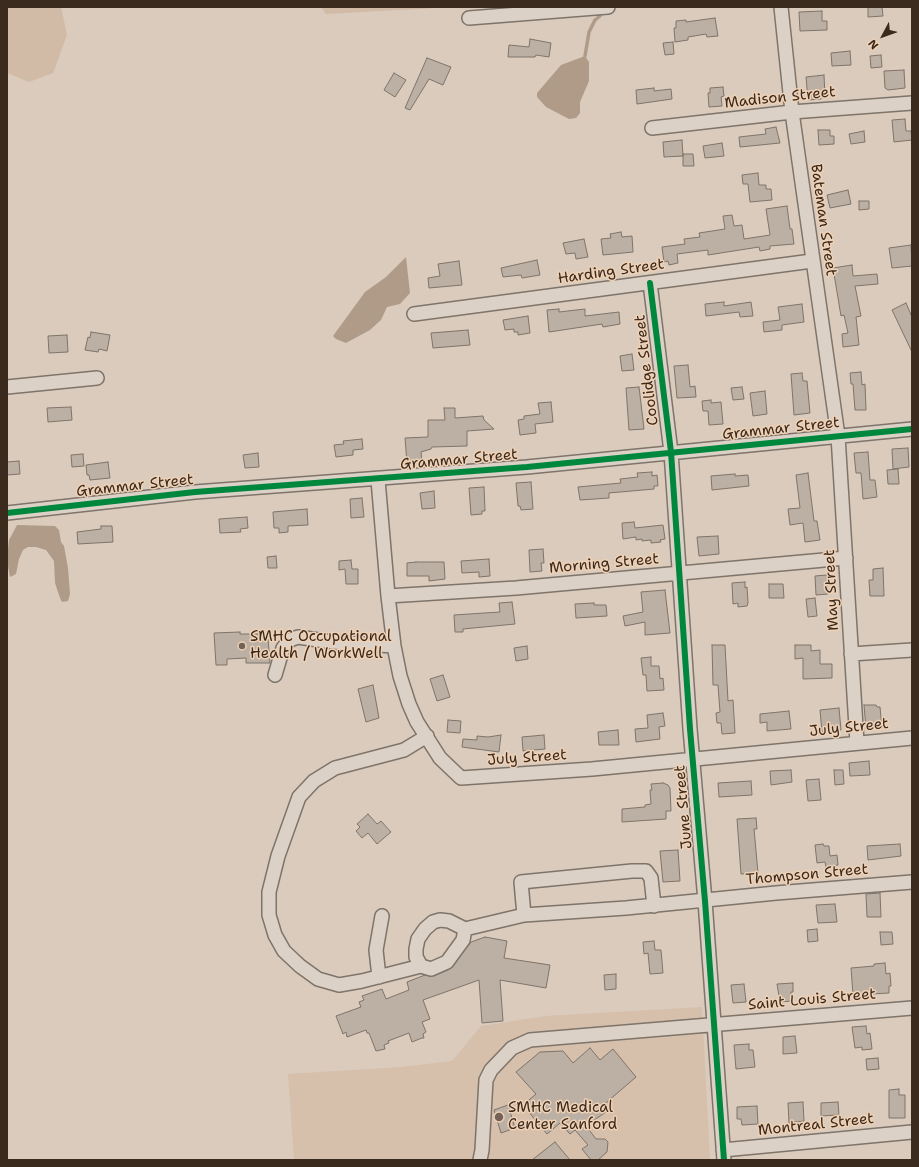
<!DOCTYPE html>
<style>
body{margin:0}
#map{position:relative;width:919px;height:1167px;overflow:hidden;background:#dbcbbc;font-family:"Shantell Sans",sans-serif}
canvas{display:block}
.frame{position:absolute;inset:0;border:8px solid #3b2a1e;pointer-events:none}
.north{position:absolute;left:863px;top:16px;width:40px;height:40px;-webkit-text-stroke:3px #efd1b5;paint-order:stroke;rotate:229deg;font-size:11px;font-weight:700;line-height:16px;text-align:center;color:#3b2a1e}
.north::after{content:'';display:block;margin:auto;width:14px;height:18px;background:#3b2a1e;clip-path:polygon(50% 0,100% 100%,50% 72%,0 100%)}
</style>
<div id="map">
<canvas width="919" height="1167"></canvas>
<div class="frame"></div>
<div class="north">N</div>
</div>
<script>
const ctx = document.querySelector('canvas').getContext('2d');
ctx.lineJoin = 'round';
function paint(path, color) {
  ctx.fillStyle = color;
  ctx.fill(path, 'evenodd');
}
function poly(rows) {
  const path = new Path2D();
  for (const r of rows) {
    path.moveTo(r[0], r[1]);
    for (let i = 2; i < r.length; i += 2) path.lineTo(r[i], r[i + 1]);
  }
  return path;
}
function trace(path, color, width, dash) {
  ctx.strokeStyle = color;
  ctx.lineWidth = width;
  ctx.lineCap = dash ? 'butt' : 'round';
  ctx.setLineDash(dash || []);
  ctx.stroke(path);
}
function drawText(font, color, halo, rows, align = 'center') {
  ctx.font = font + ' "Shantell Sans",sans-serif';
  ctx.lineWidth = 3;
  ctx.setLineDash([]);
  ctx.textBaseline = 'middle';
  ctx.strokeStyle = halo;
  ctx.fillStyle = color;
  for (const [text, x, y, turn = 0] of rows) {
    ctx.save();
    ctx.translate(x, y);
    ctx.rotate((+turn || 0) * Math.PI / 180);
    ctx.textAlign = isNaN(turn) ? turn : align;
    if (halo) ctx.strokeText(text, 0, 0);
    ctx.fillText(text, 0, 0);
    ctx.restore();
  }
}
paint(poly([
 [702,1007,710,1160,294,1160,288,1074,401,1067,452,1061,481,1026,545,1016]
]), '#d6bfab');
paint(poly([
 [7,7,61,7,67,35,53,73,29,82,7,73],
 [321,7,455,7,326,14]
]), '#d1baa6');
paint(poly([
 [585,56,589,62,589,81,580,102,580,113,576,118,569,119,546,107,537,97,537,93,561,65],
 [406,257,410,293,400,304,387,307,381,320,370,330,346,343,336,339,333,336,365,292,386,277],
 [17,525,55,526,59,530,61,542,64,546,68,568,70,594,68,601,62,602,60,598,55,583,54,561,46,550,36,547,28,547,23,550,19,559,16,574,10,577,8,566,8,549,9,540]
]), '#b09b88');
trace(poly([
 [585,56,589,32,595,20,600,16]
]), '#b09b88', 3.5);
const building = poly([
 [868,7,882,7,883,16,868,17,868,7],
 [822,11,822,21,827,21,827,30,800,31,799,12,822,11],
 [715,18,718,36,707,37,706,34,688,37,688,40,675,42,674,28,676,28,676,21,686,20,686,22,715,18],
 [530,39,551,43,549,57,536,55,535,57,508,57,509,45,529,47,530,39],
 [673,42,674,54,665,55,663,43,673,42],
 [850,51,851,65,832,66,831,53,850,51],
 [881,55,882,67,871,68,870,56,881,55],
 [427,58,451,67,443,85,429,79,410,110,405,108,427,58],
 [904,70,905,88,888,90,885,88,884,71,904,70],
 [394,73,406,80,395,97,384,90,394,73],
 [824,75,825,96,821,96,821,99,808,100,806,77,824,75],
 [723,87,724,96,721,97,722,106,709,107,708,93,710,93,710,88,723,87],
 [654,88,654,91,671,89,672,99,637,104,636,90,654,88],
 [905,119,906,131,911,131,912,140,894,142,892,120,905,119],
 [776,127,780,143,740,147,739,137,766,134,765,129,776,127],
 [818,130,830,130,830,136,834,136,834,144,819,145,818,130],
 [864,131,865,142,851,144,849,134,864,131],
 [682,140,683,156,664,157,663,142,682,140],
 [722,143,724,156,705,158,703,146,722,143],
 [683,154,693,154,694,166,683,166,683,154],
 [758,173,759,185,766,185,766,189,771,189,772,200,750,202,748,184,743,184,742,175,758,173],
 [848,190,851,204,830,208,827,195,848,190],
 [859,201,869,201,869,209,859,210,859,201],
 [787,206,790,229,792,229,794,244,770,246,770,249,760,251,759,247,708,255,708,250,677,254,678,263,669,265,668,261,664,262,662,247,685,244,684,239,700,237,699,233,725,229,723,216,732,215,734,226,742,225,744,239,770,235,766,209,787,206],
 [621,232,622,237,632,236,633,252,603,255,601,239,611,238,610,234,621,232],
 [584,239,588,257,576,259,575,253,566,254,563,243,584,239],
 [911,245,912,266,892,268,889,248,911,245],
 [537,260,540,275,522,278,521,275,503,277,501,268,537,260],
 [459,261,462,285,429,288,428,278,440,276,438,264,459,261],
 [852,265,853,276,877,274,878,284,855,286,861,316,856,317,859,345,843,347,842,334,848,333,844,315,841,316,833,268,852,265],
 [724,302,724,306,751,302,753,316,740,317,739,312,706,316,705,304,724,302],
 [906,303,912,317,912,352,892,310,906,303],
 [802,304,804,322,782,325,782,330,764,332,763,322,780,320,778,307,802,304],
 [559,309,559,312,585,309,585,316,619,312,620,324,603,327,602,324,549,332,547,310,559,309],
 [528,316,530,333,518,335,518,332,514,332,514,329,505,330,503,320,528,316],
 [468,330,470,345,433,348,431,333,468,330],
 [91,332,110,335,107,351,99,349,98,352,85,350,88,337,90,338,91,332],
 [67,335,68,352,49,353,48,336,67,335],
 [632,354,634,370,622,371,620,356,632,354],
 [688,365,690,387,695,386,696,397,677,398,674,366,688,365],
 [861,372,862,385,865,384,866,410,855,410,853,384,851,384,850,373,861,372],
 [802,373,803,381,807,381,810,413,794,415,791,374,802,373],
 [639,387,644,429,629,430,626,388,639,387],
 [742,387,744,399,733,400,731,388,742,387],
 [765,391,767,414,753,416,750,393,765,391],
 [711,400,711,403,721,402,723,424,709,425,708,411,703,411,702,401,711,400],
 [551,402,553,422,535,424,536,433,520,435,518,420,524,419,524,416,540,414,538,403,551,402],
 [71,407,72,420,48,422,47,408,71,407],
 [444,408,455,408,455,418,483,416,484,420,494,429,467,431,467,446,432,447,431,449,421,452,422,462,407,463,405,438,428,437,428,420,445,420,444,408],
 [362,439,363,449,353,450,353,455,336,457,334,445,344,444,343,441,362,439],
 [908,448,909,467,893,469,892,449,908,448],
 [868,452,870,480,875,480,877,497,863,499,861,473,856,473,854,453,868,452],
 [258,453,259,467,245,468,243,455,258,453],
 [83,454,84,466,72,467,71,455,83,454],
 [19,461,20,474,7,475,7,462,19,461],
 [108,462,110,478,90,480,89,475,87,475,86,465,108,462],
 [898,469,899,484,888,484,887,470,898,469],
 [652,472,652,476,657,475,658,486,654,486,654,489,609,493,609,498,580,500,578,487,621,483,620,479,638,477,637,473,652,472],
 [808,473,814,521,817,521,820,540,805,542,803,523,790,525,788,509,800,508,796,475,808,473],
 [735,474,735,476,748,475,749,486,712,490,711,476,735,474],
 [531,482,533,509,521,510,520,506,518,506,516,483,531,482],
 [484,487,485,511,482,511,482,514,471,515,469,488,484,487],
 [434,491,435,508,422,509,420,493,434,491],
 [362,498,364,517,351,518,350,499,362,498],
 [307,509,308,525,288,526,288,532,279,533,279,528,274,528,273,512,307,509],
 [247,517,248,528,240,529,241,532,220,533,219,519,247,517],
 [634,522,635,528,663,525,665,539,660,540,661,542,651,543,651,540,642,541,642,539,636,540,636,537,623,539,622,523,634,522],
 [101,526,112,526,113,542,78,544,77,532,101,529,101,526],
 [718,536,719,554,699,556,697,537,718,536],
 [543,549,544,563,541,563,542,571,530,572,529,550,543,549],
 [276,556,277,568,268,568,267,557,276,556],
 [489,559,490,576,479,577,479,572,462,573,461,561,489,559],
 [351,560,352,569,358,569,358,584,346,584,345,569,339,570,339,561,351,560],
 [416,562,444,562,445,579,429,581,429,576,407,576,407,563,416,562],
 [883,568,884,596,870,596,869,580,873,580,873,569,883,568],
 [827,575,828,594,816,595,815,576,827,575],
 [745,582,745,588,747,587,748,603,747,606,738,607,738,603,733,604,732,583,745,582],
 [769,584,783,584,784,598,769,598,769,584],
 [665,590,670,633,645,635,645,622,625,626,623,616,643,612,641,592,665,590],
 [815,598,817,616,808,617,806,599,815,598],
 [512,602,515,624,463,629,463,632,455,632,454,615,500,612,499,603,512,602],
 [594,603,594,605,606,605,607,616,576,618,575,604,594,603],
 [240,632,240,634,264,634,264,638,268,638,270,663,246,663,246,658,227,659,227,665,216,665,214,633,240,632],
 [712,645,725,645,728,701,733,700,735,733,722,734,721,723,717,723,716,713,720,712,718,685,713,685,712,645],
 [795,645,811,645,811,651,820,650,820,664,832,664,832,678,803,679,803,658,795,659,795,645],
 [527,646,528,659,516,661,514,648,527,646],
 [651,657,651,666,659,666,660,679,663,678,664,690,647,691,646,675,643,675,641,658,651,657],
 [443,675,450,697,437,701,430,679,443,675],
 [373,685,379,718,366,722,358,689,373,685],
 [864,705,876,705,877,707,880,707,882,728,866,729,864,705],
 [839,708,841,730,822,732,820,710,839,708],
 [789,711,791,729,767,731,767,722,760,723,760,714,789,711],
 [663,713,665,726,659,727,660,739,636,742,635,729,648,728,647,715,663,713],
 [448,720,461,721,460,733,447,732,448,720],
 [618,730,619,745,599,745,598,732,618,730],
 [501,735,499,752,462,747,463,739,477,740,477,736,488,737,501,735],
 [544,735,545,749,523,751,522,737,544,735],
 [869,761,870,775,850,776,849,763,869,761],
 [791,770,792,782,771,785,770,771,791,770],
 [834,770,843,770,844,784,835,785,834,770],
 [819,779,821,800,808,801,806,780,819,779],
 [751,781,752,795,719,797,718,783,751,781],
 [663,783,668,785,670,788,671,811,666,811,666,819,622,822,622,809,645,807,645,805,651,804,650,790,652,790,651,784,663,783],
 [368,814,377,824,381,821,391,832,377,844,368,833,362,838,356,831,360,827,357,824,368,814],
 [756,818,757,829,754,829,758,873,741,874,737,819,756,818],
 [823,844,824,846,829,846,830,856,837,855,838,865,826,867,825,862,817,863,815,845,823,844],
 [900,844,901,856,868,860,867,846,900,844],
 [678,850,680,881,663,882,660,851,678,850],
 [880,893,881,917,867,917,866,894,880,893],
 [835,904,837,922,818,923,816,905,835,904],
 [817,929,818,941,808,942,807,930,817,929],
 [880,932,892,932,893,944,881,945,880,932],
 [485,937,507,941,504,958,550,965,546,988,500,980,503,1021,482,1023,479,980,423,1000,430,1019,422,1022,426,1032,423,1034,424,1038,422,1038,412,1042,409,1033,388,1041,389,1043,384,1045,385,1049,376,1051,369,1033,367,1033,366,1030,347,1037,346,1032,343,1034,336,1016,361,1007,359,1002,364,1000,362,996,382,989,386,999,409,990,407,982,425,975,434,976,450,969,471,942,485,937],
 [654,941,655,950,661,950,663,973,650,974,648,953,644,954,643,942,654,941],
 [885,963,886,974,890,973,891,986,889,986,889,993,853,995,851,968,874,966,874,964,885,963],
 [616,974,616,989,605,990,604,975,616,974],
 [793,983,793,992,791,992,791,1001,780,1002,777,984,793,983],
 [744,984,746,1002,733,1003,731,985,744,984],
 [866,1026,867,1034,870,1033,872,1049,862,1050,862,1047,855,1048,852,1027,866,1026],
 [795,1036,797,1053,783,1054,783,1037,795,1036],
 [749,1044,749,1050,753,1050,755,1067,736,1069,734,1045,749,1044],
 [590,1048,600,1060,613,1049,636,1077,600,1108,610,1109,586,1126,596,1139,605,1139,608,1142,607,1152,598,1160,591,1160,582,1149,588,1145,575,1130,570,1134,560,1123,547,1134,523,1105,536,1094,516,1072,540,1052,563,1051,573,1063,590,1048],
 [878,1058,879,1069,867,1070,866,1059,878,1058],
 [899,1089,899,1095,905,1095,905,1118,889,1118,889,1090,899,1089],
 [803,1102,804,1121,789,1123,788,1103,803,1102],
 [838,1102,839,1115,821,1116,821,1103,838,1102],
 [508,1105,515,1128,501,1133,494,1110,508,1105],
 [757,1106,758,1124,742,1125,741,1119,737,1119,737,1107,757,1106],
 [555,1142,570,1160,532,1160,555,1142]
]);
paint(building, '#bcb0a5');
trace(building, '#7e746a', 1);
const minor = poly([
 [781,7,792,112,838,436,857,743],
 [469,18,608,7],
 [652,128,792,112,912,103],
 [650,283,671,452,690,729,705,901,724,1160],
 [414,314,812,261],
 [7,387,97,378],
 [378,480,388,596,394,646,400,676,409,704,417,722,440,758,461,778,592,769,912,738],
 [7,513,195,492,527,467,912,429],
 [388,596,516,588,846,558],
 [851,654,912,650],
 [275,675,283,648,290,640,298,637,332,642,394,646],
 [524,915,521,882,632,871,646,871,651,878,654,906],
 [465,929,449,921,440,920,433,922,425,929,418,939,416,949,416,957,421,966,431,969,447,962,463,940,465,929,524,915,626,908,776,893,912,882],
 [421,966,362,981,339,985,318,979,300,966,284,951,275,935,269,915,269,892,278,856,299,797,314,781,335,768,404,750,427,736],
 [379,977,376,950,382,916],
 [723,1150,912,1132],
 [480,1160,482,1150,486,1080,491,1070,512,1048,530,1040,912,1008]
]);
trace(minor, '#7e746a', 16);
trace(minor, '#dcd1c6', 13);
trace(poly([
 [650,283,671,452,690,729,705,901,724,1160],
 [7,513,195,492,527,467,912,429]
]), '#00873e', 6);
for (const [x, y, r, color] of [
 [242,646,4,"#736255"],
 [499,1117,5,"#736255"]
]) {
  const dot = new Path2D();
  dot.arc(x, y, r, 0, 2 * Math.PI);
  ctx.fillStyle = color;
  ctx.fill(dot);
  trace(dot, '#efd1b5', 1.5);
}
drawText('15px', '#3b2a1e', '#efd1b5', [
 ["Madison Street",780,98,-6],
 ["Bateman Street",823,220,82],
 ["Harding Street",611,272,-8],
 ["Coolidge Street",647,370,-97],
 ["Grammar Street",781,429,-6],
 ["Grammar Street",459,460,-5],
 ["Grammar Street",135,486,-6],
 ["Morning Street",604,564,-5],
 ["May Street",832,590,-93],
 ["July Street",849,728,-6],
 ["July Street",527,758,-4],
 ["June Street",684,807,-95],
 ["Thompson Street",807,875,-5],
 ["Saint Louis Street",812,1000,-5],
 ["Montreal Street",816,1125,-6]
]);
drawText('15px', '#3b2a1e', '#efd1b5', [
 ["SMHC Occupational",250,637],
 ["Health / WorkWell",250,654],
 ["SMHC Medical",508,1108],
 ["Center Sanford",508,1125]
], 'left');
</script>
